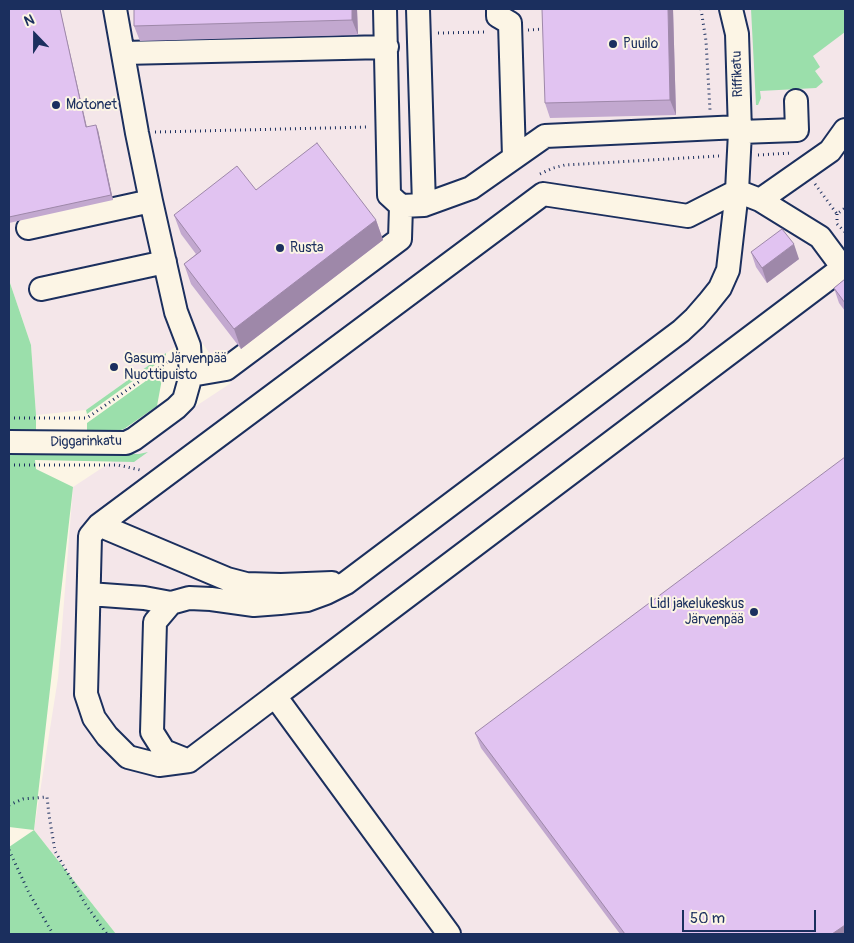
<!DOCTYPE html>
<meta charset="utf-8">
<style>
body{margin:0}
#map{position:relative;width:854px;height:943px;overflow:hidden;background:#fcf5e5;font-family:Pangolin,sans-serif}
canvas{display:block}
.frame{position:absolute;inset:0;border:10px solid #1b2f5e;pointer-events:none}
.north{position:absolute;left:10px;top:10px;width:50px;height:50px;-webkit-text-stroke:4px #fcf5e5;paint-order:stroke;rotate:338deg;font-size:14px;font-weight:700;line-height:20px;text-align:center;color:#1b2f5e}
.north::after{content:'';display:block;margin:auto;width:18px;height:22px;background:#1b2f5e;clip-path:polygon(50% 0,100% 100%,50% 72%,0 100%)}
.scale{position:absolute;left:682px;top:910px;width:134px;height:22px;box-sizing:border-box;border:2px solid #1b2f5e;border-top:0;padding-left:6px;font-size:15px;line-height:18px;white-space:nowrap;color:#1b2f5e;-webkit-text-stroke:4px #fcf5e5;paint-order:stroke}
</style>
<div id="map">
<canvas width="854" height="943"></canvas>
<div class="frame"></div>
<div class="north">N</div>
<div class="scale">50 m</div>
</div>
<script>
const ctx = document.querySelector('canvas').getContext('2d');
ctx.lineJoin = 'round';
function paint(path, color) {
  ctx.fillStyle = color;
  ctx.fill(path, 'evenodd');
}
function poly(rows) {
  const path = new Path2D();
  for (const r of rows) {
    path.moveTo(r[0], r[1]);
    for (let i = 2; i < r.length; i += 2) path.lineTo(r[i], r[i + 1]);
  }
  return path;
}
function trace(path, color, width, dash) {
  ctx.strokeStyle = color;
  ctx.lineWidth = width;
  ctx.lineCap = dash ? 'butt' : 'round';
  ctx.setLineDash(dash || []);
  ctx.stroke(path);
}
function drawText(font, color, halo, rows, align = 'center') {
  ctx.font = font + ' Pangolin,sans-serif';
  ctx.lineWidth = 4;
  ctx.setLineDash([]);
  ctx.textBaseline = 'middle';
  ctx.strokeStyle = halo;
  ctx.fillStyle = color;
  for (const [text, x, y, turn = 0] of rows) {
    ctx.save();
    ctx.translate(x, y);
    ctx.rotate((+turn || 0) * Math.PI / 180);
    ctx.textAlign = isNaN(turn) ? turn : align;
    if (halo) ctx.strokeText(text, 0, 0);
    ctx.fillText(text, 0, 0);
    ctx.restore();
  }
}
paint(poly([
 [9,9,845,9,845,934,116,934,34,830,58,678,73,487,231,383,195,333,86,410,36,415,31,345,9,280]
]), '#f4e6e9');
paint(poly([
 [751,9,845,9,845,32,813,56,820,67,815,71,823,82,816,88,760,91,761,98,758,105,756,105],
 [9,280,31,345,36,415,36,453,139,454,148,452,134,462,35,460,36,469,73,487,34,830,116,934,9,934,9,847,34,830,9,827],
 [166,353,166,357,87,414,86,410],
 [164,368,157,406,124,429,117,431,87,431,87,423]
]), '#9bdfab');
const minor = poly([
 [385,9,389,195,401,206,424,205,471,188,545,136,740,127],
 [418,9,424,205],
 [498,9,498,16,510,23,514,157],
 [731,9,737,34,740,132,737,191,760,200,830,151,845,130],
 [123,53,387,47],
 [740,132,797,130,796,101],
 [760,200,820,237,843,268],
 [28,228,151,201],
 [41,289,165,262],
 [191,375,226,369,400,239,401,206],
 [9,442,126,443,134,439,176,408,184,400,191,375,189,346,176,312,151,201,137,133,115,9],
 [99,525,227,579,246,584,281,585,332,583],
 [89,594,144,598,171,603],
 [275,696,189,761,159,765,128,757,107,736,94,718,86,694,90,536,99,525,543,194,688,216,737,191],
 [189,761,164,751,152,732,155,622,171,603,189,598,211,599,254,605,280,603,307,600,326,593,346,583,681,331,695,318,708,303,720,288,728,270,737,191],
 [449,934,275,696,845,266]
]);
trace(minor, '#1b2f5e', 26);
trace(poly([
 [701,9,706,41,710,110],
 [528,30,544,29],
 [438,33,487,32],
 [155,132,369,127],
 [758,155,792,153],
 [540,174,553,168,565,165,719,156],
 [815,184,837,214,845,208],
 [837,214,837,224,845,232],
 [9,418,87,418,170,360],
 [9,465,118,465,140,470],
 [9,805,23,799,47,797,49,815,55,851,86,905,107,934],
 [9,850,29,893,53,934]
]), '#1b2f5e', 3, [1, 4]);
trace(minor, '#fcf5e5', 22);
paint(poly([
 [9,9,60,9,86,127,98,130,113,200,9,223],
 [134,9,357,9,358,35,140,41,134,26],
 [673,9,676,115,550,118,545,103],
 [256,190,376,220,383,240,241,349,191,284,184,264,196,254,181,234,174,215],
 [751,252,799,259,767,283,756,267],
 [845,279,845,311,839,303,834,288],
 [475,733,845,934,620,934,481,748]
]), '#c2a8cf');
paint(poly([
 [60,9,88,132,86,127],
 [352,9,357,9,358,35,352,20],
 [668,9,673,9,676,115,670,100],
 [96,125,98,130,113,200,111,195],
 [376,220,383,240,241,349,234,329],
 [794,244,799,259,767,283,762,268],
 [845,925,845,934,832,934]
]), '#9e88a9');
const building = poly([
 [9,9,60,9,86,127,96,125,111,195,9,217,9,9],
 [134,9,352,9,352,20,134,26,134,9],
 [542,9,668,9,670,100,545,103,542,9],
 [317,143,376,220,234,329,184,264,201,251,174,215,237,166,256,190,317,143],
 [782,229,794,244,762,268,751,252,782,229],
 [845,279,845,303,834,288,845,279],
 [845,457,845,925,832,934,625,934,475,733,845,457]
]);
paint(building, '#e1c3f1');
trace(building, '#9e88a9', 1);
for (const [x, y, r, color] of [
 [613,44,5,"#1b2f5e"],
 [56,105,5,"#1b2f5e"],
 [280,248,5,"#1b2f5e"],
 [114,367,5,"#1b2f5e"],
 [754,612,5,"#1b2f5e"]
]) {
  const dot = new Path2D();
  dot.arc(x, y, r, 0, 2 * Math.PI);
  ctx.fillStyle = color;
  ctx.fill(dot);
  trace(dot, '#fcf5e5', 2);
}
drawText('14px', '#1b2f5e', '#fcf5e5', [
 ["Puuilo",623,44],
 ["Motonet",66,105],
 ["Rusta",290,248],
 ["Gasum Järvenpää",124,359],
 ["Nuottipuisto",124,375],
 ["Lidl jakelukeskus",744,604,"right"],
 ["Järvenpää",744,620,"right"]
], 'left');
drawText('14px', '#1b2f5e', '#fcf5e5', [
 ["Riffikatu",738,74,-92],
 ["Diggarinkatu",86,442,-1]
]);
</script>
